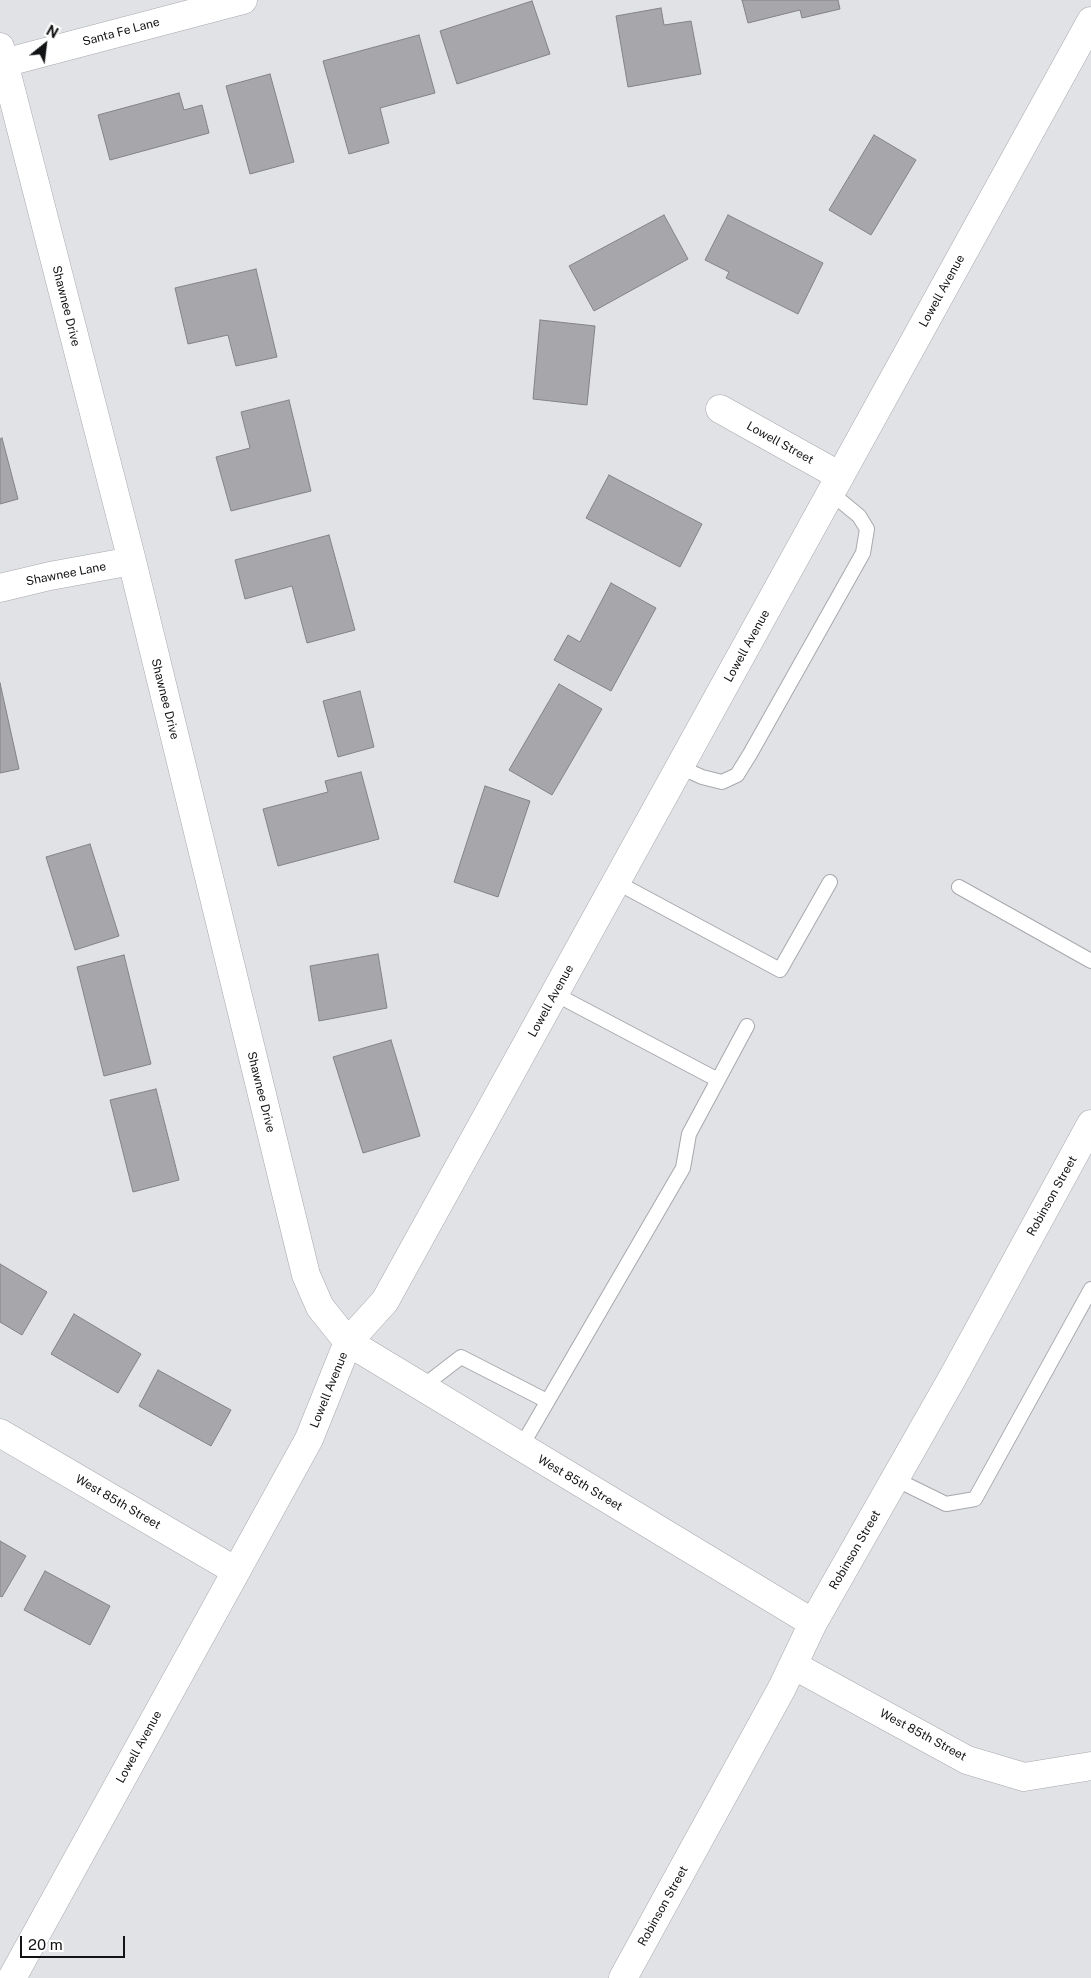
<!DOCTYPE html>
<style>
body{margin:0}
#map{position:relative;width:1091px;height:1978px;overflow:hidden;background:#e1e2e6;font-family:"Public Sans",sans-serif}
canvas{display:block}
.north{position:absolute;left:20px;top:20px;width:50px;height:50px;-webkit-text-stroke:4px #fff;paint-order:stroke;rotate:29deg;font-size:14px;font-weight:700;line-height:20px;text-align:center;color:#121314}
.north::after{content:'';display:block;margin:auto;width:18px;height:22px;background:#121314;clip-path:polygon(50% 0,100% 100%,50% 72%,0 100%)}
.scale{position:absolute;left:20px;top:1936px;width:105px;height:22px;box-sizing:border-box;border:2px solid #121314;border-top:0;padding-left:6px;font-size:15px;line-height:18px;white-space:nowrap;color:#121314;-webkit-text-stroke:4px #fff;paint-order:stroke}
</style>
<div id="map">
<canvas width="1091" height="1978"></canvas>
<div class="north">N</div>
<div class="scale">20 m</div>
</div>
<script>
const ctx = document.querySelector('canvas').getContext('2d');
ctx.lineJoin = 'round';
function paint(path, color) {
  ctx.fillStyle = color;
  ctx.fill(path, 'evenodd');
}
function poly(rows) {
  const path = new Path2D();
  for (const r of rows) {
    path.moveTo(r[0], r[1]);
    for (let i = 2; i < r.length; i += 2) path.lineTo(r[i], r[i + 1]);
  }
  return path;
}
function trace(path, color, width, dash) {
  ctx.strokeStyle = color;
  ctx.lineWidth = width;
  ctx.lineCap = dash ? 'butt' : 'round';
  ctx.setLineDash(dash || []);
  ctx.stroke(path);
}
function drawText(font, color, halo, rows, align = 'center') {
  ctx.font = font + ' "Public Sans",sans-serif';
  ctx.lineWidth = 4.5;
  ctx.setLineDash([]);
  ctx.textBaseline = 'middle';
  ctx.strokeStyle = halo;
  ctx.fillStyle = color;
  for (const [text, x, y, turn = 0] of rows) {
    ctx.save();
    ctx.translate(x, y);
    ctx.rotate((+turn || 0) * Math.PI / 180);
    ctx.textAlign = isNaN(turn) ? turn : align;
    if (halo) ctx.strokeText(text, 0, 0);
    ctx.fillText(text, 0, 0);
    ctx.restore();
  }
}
const building = poly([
 [742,0,838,0,840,9,802,18,800,10,748,23,742,0],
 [532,1,550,54,457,84,440,31,532,1],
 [661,8,664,25,691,21,701,74,628,87,616,16,661,8],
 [419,35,435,93,380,108,389,143,349,154,323,61,419,35],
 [270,74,294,162,250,174,226,86,270,74],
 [179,93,184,110,202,105,209,133,110,160,98,115,179,93],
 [874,135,916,160,871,235,829,210,874,135],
 [664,215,688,259,594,311,569,266,664,215],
 [728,215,823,263,798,314,726,278,729,272,705,260,728,215],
 [256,269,277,357,236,366,228,335,188,344,175,288,256,269],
 [540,320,595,326,587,405,533,399,540,320],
 [289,400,311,491,231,511,216,457,250,448,241,412,289,400],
 [2,438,18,499,0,504,0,439,2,438],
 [609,475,702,524,680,567,586,518,609,475],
 [329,535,355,630,307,643,292,586,245,599,235,560,329,535],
 [611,583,656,608,611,691,554,660,568,635,580,642,611,583],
 [0,683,19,769,0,773,0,683],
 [559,684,602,709,552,795,509,770,559,684],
 [360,691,374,747,338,757,323,701,360,691],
 [361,772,379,839,278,866,263,809,328,792,325,781,361,772],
 [485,786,530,801,498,897,454,882,485,786],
 [90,844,119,936,75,950,46,857,90,844],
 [378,954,387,1008,319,1021,310,966,378,954],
 [124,955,151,1064,104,1076,77,967,124,955],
 [391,1040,420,1136,363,1153,333,1057,391,1040],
 [156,1089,179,1180,133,1192,110,1100,156,1089],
 [0,1264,47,1292,22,1335,0,1322,0,1264],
 [74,1314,141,1354,118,1393,51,1354,74,1314],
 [158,1370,231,1410,211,1446,139,1406,158,1370],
 [0,1541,26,1556,2,1597,0,1596,0,1541],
 [45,1571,110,1606,90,1645,24,1610,45,1571]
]);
paint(building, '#a7a7ab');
trace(building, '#838387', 1);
const service = poly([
 [680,767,702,777,722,782,737,775,750,754,863,553,867,529,859,516,831,493],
 [616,882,780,970,830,882],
 [959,887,1091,961],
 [555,994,718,1080],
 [422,1387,461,1357,547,1401],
 [521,1447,683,1168,689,1134,747,1026],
 [895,1479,946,1504,975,1499,1091,1289]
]);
const minor = poly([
 [0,47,132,561,306,1275,320,1307,348,1342,813,1623],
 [0,64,243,0],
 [720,409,840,476],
 [0,588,50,576,132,561],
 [0,1433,236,1571],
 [793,1665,967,1760,1024,1777,1091,1766],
 [623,1978,782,1688,813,1623,954,1375,1091,1124]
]);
const tertiary = poly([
 [12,1978,309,1439,348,1342,385,1301,1091,21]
]);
trace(service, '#a7a8ac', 16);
trace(minor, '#a7a8ac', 29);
trace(tertiary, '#a7a8ac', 29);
trace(service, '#fff', 14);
trace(minor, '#fff', 28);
trace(tertiary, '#fff', 28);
drawText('12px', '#121314', '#fff', [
 ["Santa Fe Lane",121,32,-15],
 ["Lowell Avenue",942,291,-61],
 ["Shawnee Drive",66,306,76],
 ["Lowell Street",780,443,29],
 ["Shawnee Lane",66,574,-11],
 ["Lowell Avenue",747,646,-61],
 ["Shawnee Drive",165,699,76],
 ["Lowell Avenue",551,1001,-61],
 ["Shawnee Drive",261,1092,76],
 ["Robinson Street",1052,1196,-61],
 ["Lowell Avenue",329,1390,-68],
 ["West 85th Street",580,1483,31],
 ["West 85th Street",118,1502,30],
 ["Robinson Street",855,1550,-60],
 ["West 85th Street",923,1735,28],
 ["Lowell Avenue",139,1747,-61],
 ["Robinson Street",663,1906,-61]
]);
</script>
